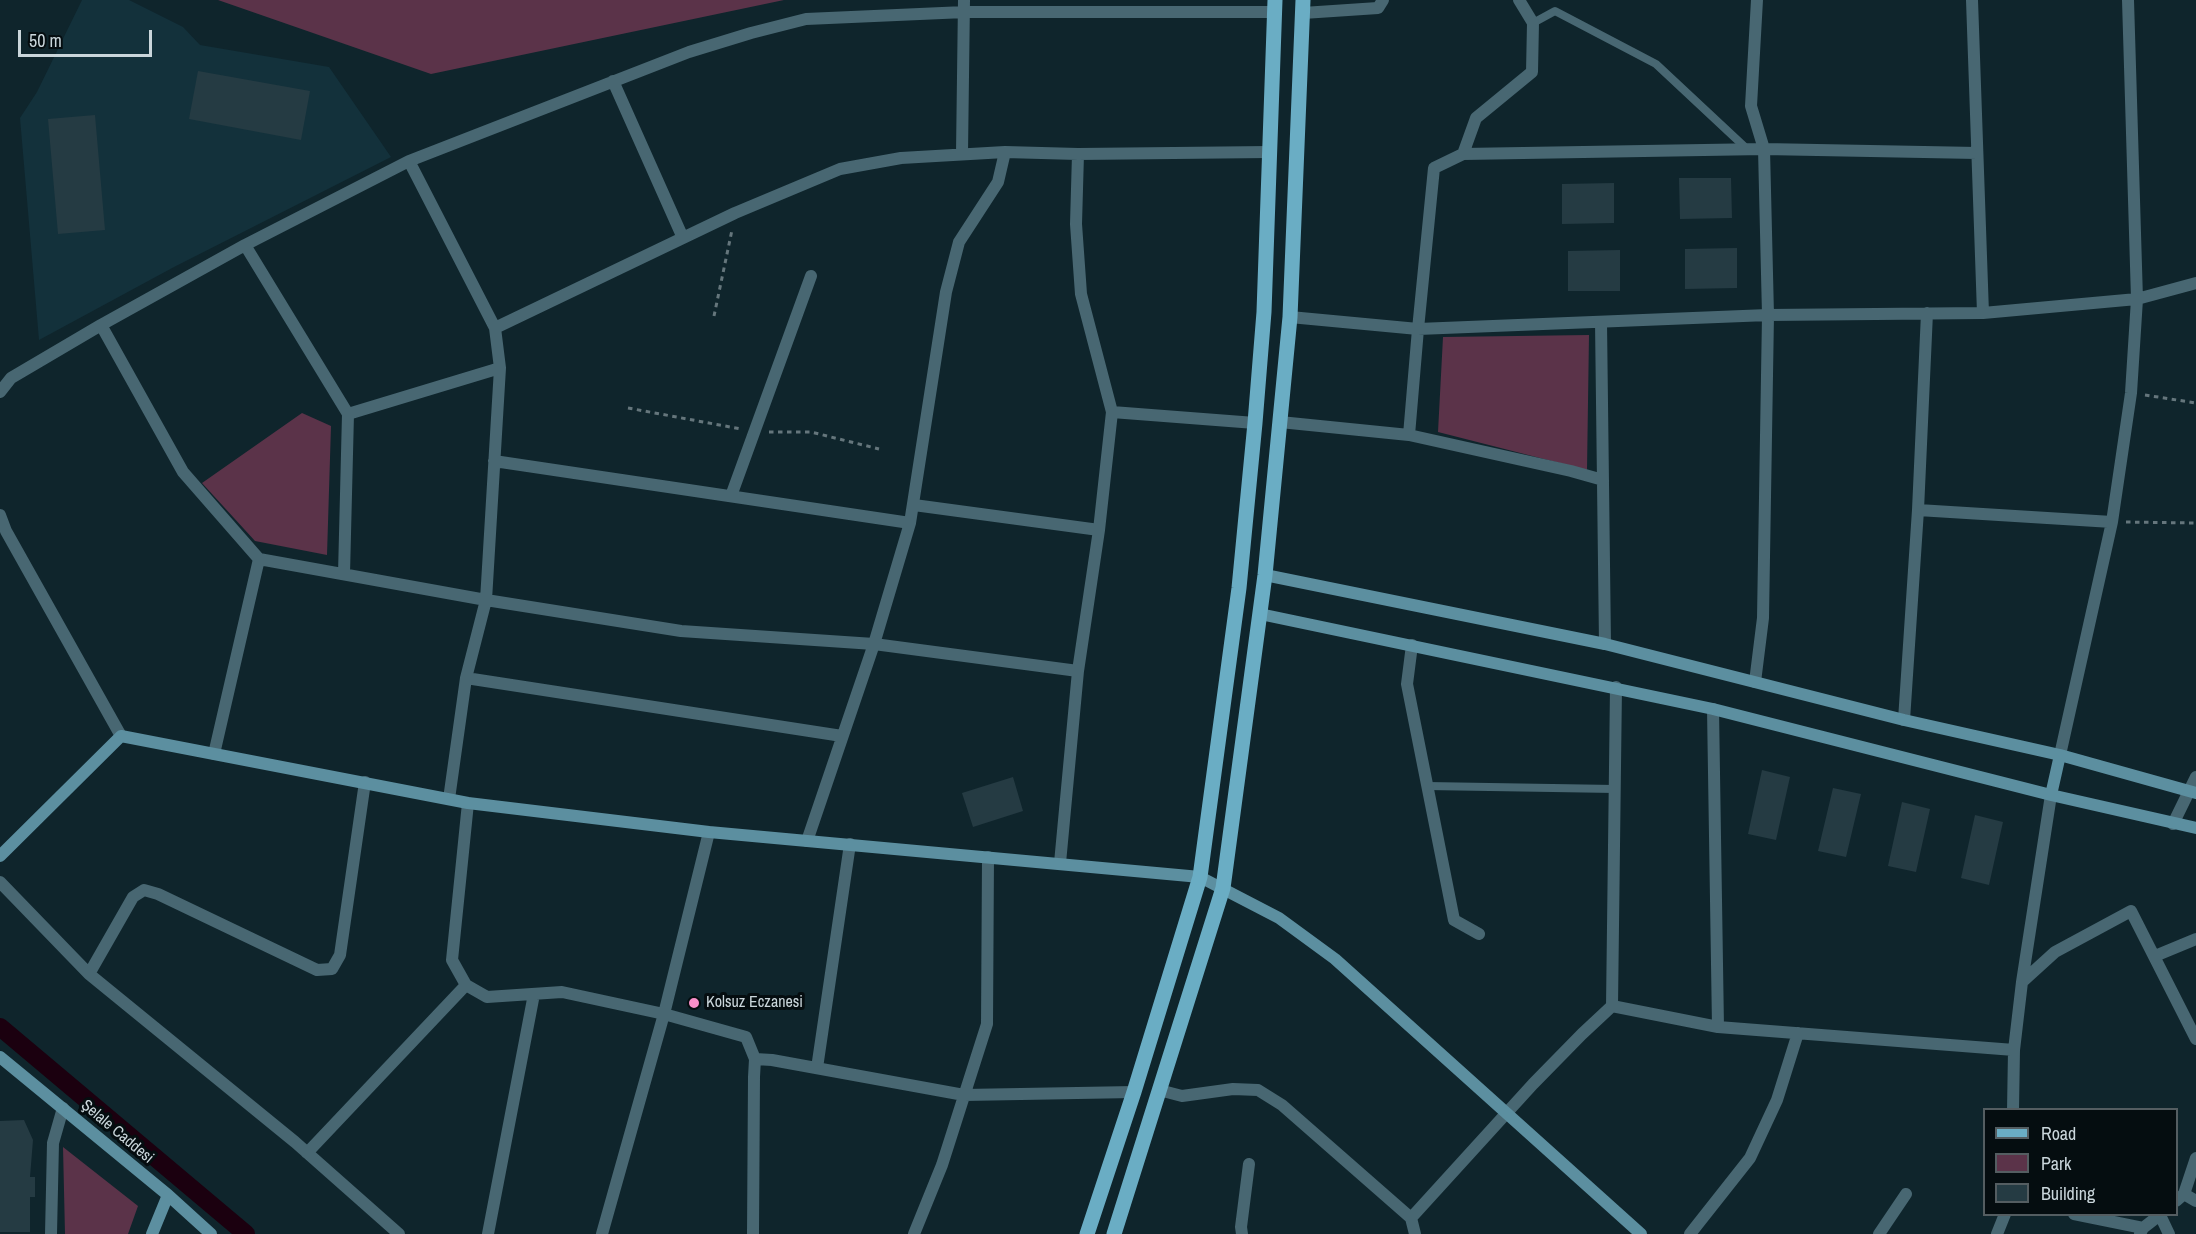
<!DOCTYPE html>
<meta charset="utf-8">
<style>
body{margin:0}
#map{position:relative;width:2196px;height:1234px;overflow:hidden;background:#0f252c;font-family:"Archivo Narrow",sans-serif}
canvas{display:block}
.legend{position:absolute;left:1983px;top:1108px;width:195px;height:108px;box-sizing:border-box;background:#050d10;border:2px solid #545d61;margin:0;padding:8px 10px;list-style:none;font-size:18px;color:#cad6db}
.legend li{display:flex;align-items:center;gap:12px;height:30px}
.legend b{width:30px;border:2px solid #545d61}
.scale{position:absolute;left:18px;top:30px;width:134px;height:27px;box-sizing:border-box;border:3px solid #cad6db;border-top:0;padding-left:8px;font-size:18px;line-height:21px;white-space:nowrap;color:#cad6db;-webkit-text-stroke:4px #050d10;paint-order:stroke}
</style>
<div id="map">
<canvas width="2196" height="1234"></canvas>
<ul class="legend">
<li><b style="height:8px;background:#6aadc4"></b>Road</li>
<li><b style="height:16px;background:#5b3349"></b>Park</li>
<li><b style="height:16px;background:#253b43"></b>Building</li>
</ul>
<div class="scale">50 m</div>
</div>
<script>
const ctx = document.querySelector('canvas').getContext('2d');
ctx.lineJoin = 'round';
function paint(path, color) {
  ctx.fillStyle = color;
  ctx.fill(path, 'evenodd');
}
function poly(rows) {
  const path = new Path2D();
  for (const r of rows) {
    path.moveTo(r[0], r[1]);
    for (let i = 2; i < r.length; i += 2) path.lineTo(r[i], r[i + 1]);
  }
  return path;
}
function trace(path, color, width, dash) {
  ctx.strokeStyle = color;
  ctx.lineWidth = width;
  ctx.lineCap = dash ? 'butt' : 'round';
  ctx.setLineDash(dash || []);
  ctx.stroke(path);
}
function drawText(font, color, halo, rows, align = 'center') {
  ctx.font = font + ' "Archivo Narrow",sans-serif';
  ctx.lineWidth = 6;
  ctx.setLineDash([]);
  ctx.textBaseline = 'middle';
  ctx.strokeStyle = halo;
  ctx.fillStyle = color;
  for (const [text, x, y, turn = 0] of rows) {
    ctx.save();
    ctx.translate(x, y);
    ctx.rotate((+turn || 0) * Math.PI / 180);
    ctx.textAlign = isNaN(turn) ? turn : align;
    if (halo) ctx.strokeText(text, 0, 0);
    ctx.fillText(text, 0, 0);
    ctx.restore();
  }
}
paint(poly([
 [82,0,129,0,183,27,200,45,329,67,391,157,174,267,39,340,20,118,37,92]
]), '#13313b');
paint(poly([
 [218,0,784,0,431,74],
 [1589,335,1587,470,1438,432,1443,337],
 [302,413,331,426,327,555,255,541,202,483],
 [63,1147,138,1206,128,1234,65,1234]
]), '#5b3349');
trace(poly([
 [0,1027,246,1234]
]), '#1b000f', 18);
paint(poly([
 [198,71,310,91,301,140,189,119],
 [95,115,105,230,58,234,48,119],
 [1679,178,1731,178,1732,218,1680,219],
 [1614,183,1614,223,1562,224,1562,184],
 [1737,248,1737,288,1685,289,1685,249],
 [1620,250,1620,291,1568,291,1568,251],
 [1762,770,1790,777,1776,840,1748,834],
 [1013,777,1023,811,973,827,962,793],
 [1833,788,1861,794,1846,857,1818,851],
 [1902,802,1930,809,1916,872,1888,866],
 [1975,815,2003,822,1989,885,1961,878],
 [24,1120,33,1140,30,1177,35,1177,35,1197,30,1197,30,1232,0,1232,0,1121]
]), '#253b43');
trace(poly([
 [714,316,732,230],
 [2145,395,2196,403],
 [628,408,741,429],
 [769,432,811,432,879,449],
 [2126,522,2196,523]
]), '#65767c', 3, [4.5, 4.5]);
trace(poly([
 [1533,23,1555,11,1656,64,1747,149],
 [1427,786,1615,789]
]), '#486772', 8);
trace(poly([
 [1972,0,1983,313],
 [1303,13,1378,8,1383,0],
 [613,81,683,238],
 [962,153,964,0],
 [1463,154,1476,118,1532,72,1533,23,1519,0],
 [409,161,495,328,500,368,486,600,466,678,449,799],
 [245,245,348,414,344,574],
 [1290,317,1418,329,1434,168,1463,154,1764,149,1977,153],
 [1601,322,1605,644],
 [101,325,183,472,259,559,486,600,681,631,874,644,1078,671],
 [495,328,735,213,840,169,901,158,1005,152],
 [0,392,11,378,101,325,245,245,409,161,689,52,751,33,806,19,965,12,1274,12],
 [1112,412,1255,423],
 [348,414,500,368],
 [1280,422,1409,435,1571,471,1603,480],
 [1409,435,1418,329,1768,315,1983,313,2137,299,2196,283],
 [494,461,910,523],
 [731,496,811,276],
 [914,505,1099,530],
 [1918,510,2112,522],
 [0,515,6,531,121,736],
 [1412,645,1407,684,1454,920,1479,934],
 [466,678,842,736],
 [1755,682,1763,618,1768,315,1764,149,1751,106,1757,0],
 [1713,709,1718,1027],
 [1904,720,1918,510,1927,313],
 [214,754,259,559],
 [2060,755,2112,522,2131,393,2137,299,2128,0],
 [468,803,452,960,466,985,487,997,562,992,664,1014,746,1037,755,1059,772,1060,964,1095,1134,1092],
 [2173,824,2196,777],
 [807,841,874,644,910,523,946,292,959,242,998,182,1005,152,1078,154,1269,152],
 [1060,863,1078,671,1099,530,1112,412,1081,294,1076,224,1078,154],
 [0,882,89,974,295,1142,399,1234],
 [2155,956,2196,939],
 [89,974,133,897,144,890,158,894,317,970,332,969,340,955,365,782],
 [2022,982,2051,795],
 [1612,1006,1616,687],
 [817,1068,850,844],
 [1159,1090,1182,1096,1233,1089,1258,1090,1282,1105,1411,1218],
 [2013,1110,2014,1050,2022,982,2055,952,2131,911,2196,1039],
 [307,1153,466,985],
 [2184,1194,2196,1201],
 [2176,1201,2184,1194,2196,1158],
 [2074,1214,2143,1228],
 [2160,1215,2169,1234],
 [51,1234,53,1143,63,1108],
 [488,1234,534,994],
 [602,1234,664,1014,709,832],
 [753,1234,754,1077,755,1059],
 [914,1234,942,1165,987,1024,988,857],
 [1242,1234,1241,1227,1249,1164],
 [1415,1234,1411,1218,1533,1084,1582,1034,1612,1006,1718,1027,2014,1050],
 [1690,1234,1750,1158,1777,1100,1798,1033],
 [1879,1234,1906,1194],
 [1997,1234,2005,1214],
 [2140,1234,2143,1228,2161,1214]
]), '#486772', 12);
trace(poly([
 [1265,575,1605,644,1904,720,2060,755,2196,793],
 [1260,614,1713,709,2051,795,2196,828],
 [2051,795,2060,755],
 [0,856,121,736,468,803,709,832,1200,877,1279,918,1335,959,1641,1234],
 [0,1057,168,1195,211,1234],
 [152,1234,168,1195]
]), '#5c8fa0', 12);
trace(poly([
 [1087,1234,1134,1092,1200,877,1239,588,1255,423,1264,312,1275,0],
 [1114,1234,1223,888,1265,575,1290,317,1303,0]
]), '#6aadc4', 15);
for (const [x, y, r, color] of [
 [694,1003,6,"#f98fc9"]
]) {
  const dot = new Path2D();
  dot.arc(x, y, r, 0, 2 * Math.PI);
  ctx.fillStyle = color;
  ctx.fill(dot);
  trace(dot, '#050d10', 2);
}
drawText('16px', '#cad6db', '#050d10', [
 ["Kolsuz Eczanesi",706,1003]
], 'left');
drawText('16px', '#cad6db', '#050d10', [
 ["Şelale Caddesi",117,1132,40]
]);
</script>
